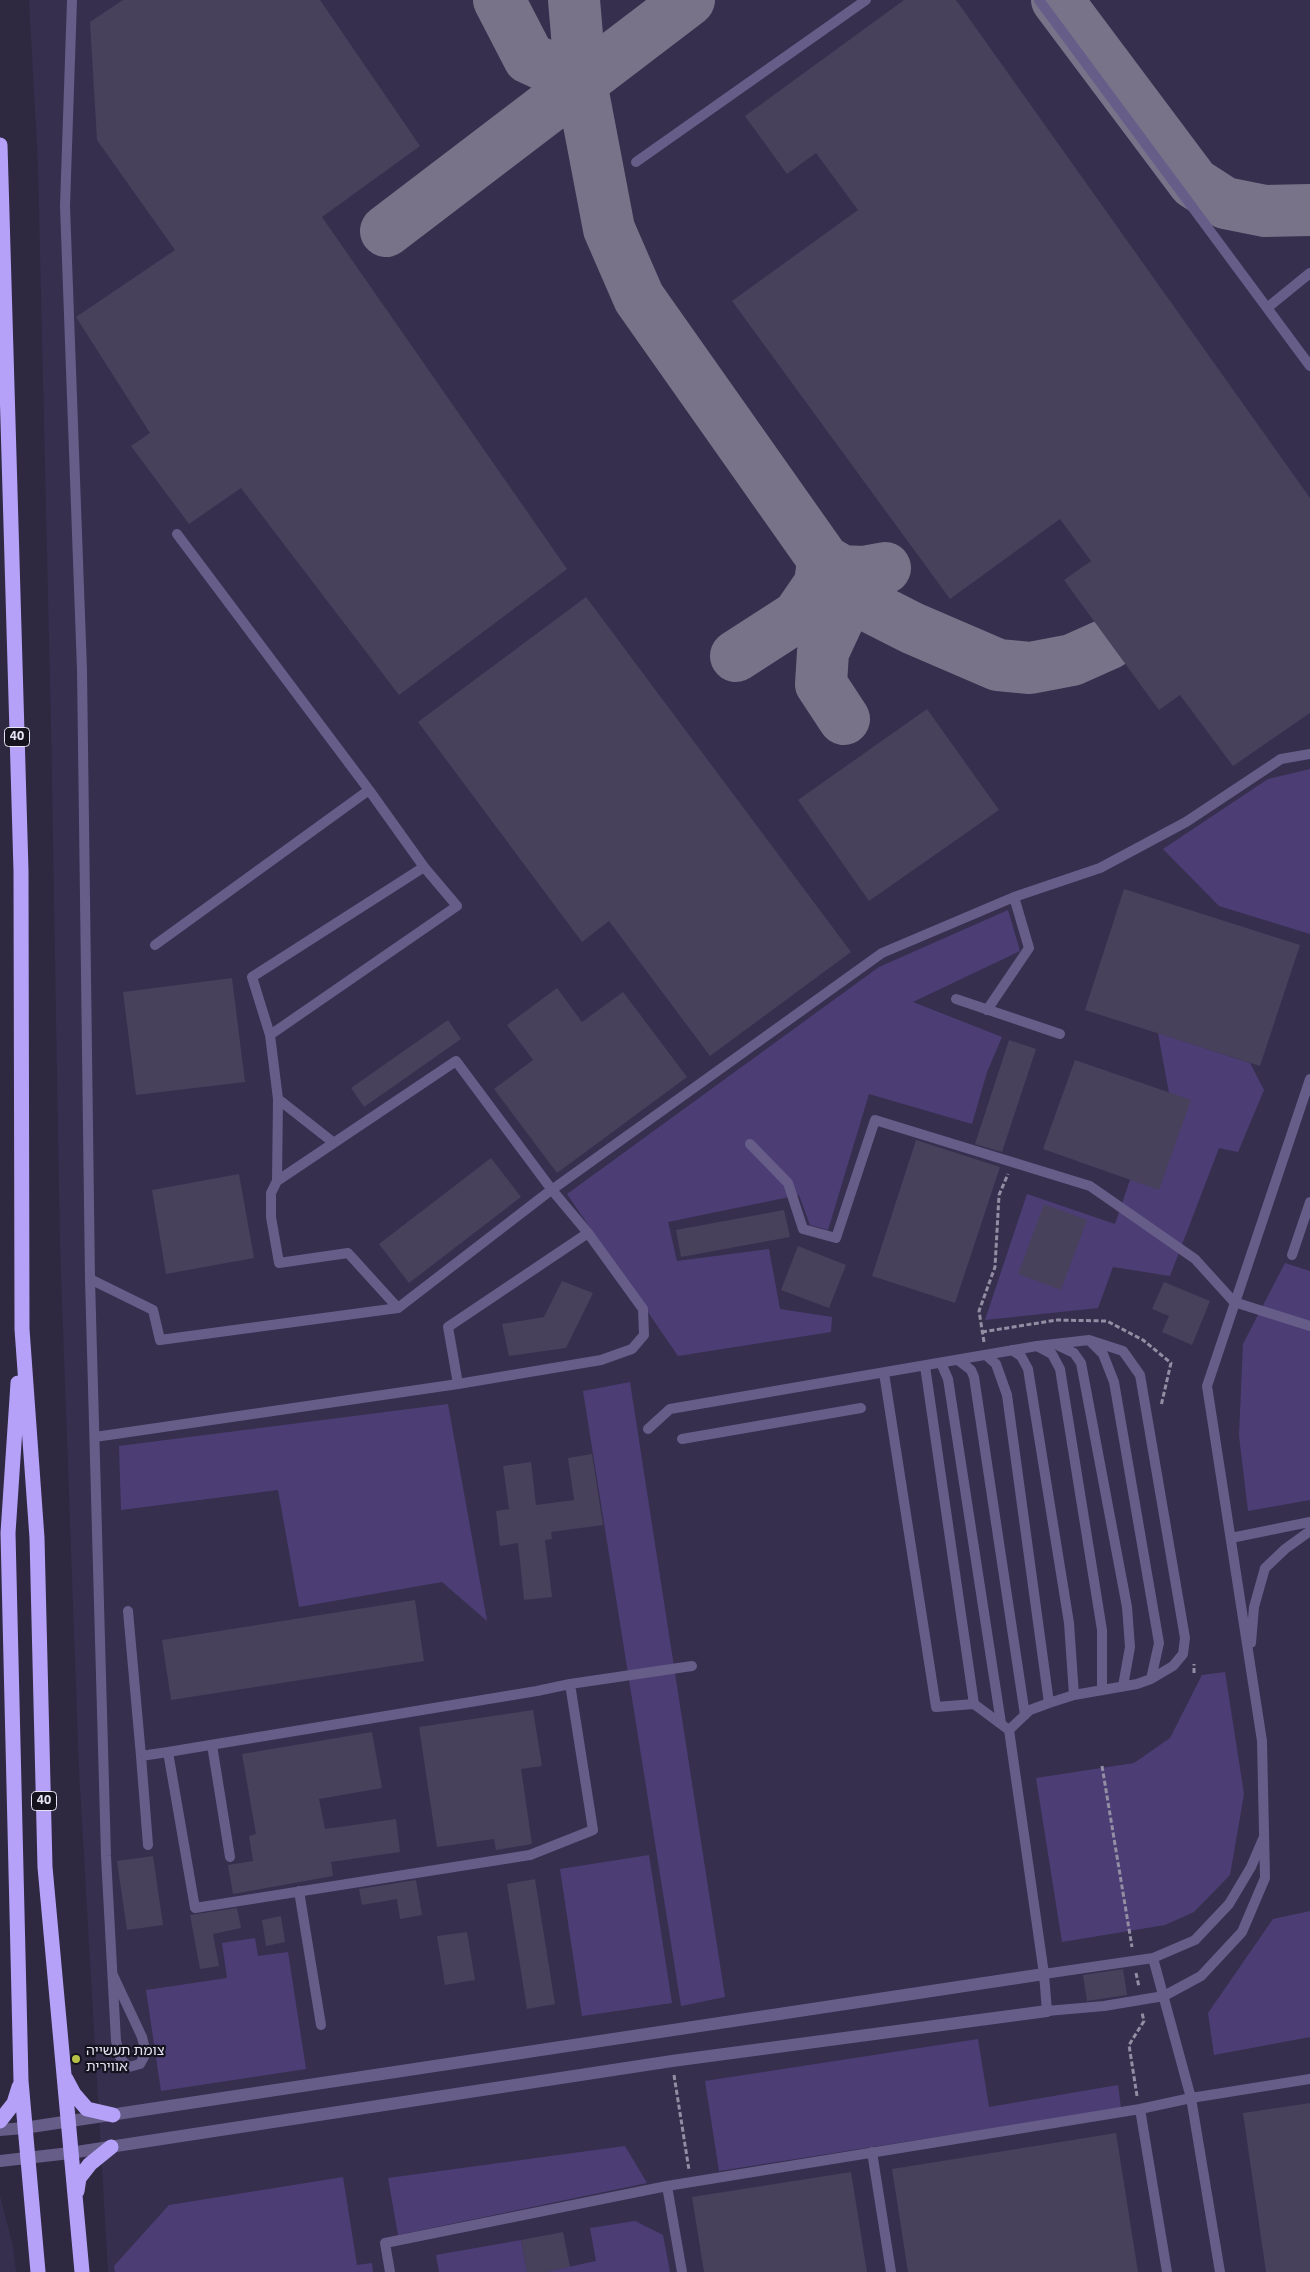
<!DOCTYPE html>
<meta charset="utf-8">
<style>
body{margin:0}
canvas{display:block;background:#2e2841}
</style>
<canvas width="1310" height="2272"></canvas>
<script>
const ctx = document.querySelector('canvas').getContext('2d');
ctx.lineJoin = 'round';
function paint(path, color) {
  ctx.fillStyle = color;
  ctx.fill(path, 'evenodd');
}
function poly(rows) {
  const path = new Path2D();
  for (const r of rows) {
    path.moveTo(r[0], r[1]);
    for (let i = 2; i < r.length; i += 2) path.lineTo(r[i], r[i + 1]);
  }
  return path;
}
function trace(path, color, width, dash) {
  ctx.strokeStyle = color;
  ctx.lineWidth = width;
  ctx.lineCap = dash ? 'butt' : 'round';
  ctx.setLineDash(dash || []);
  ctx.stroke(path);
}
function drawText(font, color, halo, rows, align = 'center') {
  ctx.font = font + ' "IBM Plex Sans","Noto Sans Hebrew",sans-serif';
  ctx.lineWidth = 4.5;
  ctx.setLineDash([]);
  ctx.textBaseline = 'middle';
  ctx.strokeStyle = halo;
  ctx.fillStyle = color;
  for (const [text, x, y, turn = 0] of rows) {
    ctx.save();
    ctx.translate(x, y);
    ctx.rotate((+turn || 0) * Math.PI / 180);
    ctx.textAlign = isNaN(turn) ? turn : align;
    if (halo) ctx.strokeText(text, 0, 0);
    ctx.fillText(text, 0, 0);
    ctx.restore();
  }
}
paint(poly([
 [29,0,1310,0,1310,2272,108,2272,79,1770,60,1247,51,725,38,165],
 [0,2196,13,2246,16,2272,0,2272]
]), '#362f4e');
paint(poly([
 [1310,769,1310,934,1219,906,1163,849,1268,779],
 [1008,910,1020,951,913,1002,1002,1037,987,1072,972,1124,869,1094,828,1230,810,1225,799,1195,668,1222,677,1261,769,1249,780,1309,832,1317,831,1332,678,1356,567,1194,879,967],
 [1158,1033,1250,1063,1264,1090,1238,1152,1219,1148,1170,1276,1113,1267,1098,1308,985,1320,1027,1194,1115,1224,1130,1180,1169,1093],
 [1285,1263,1310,1271,1310,1500,1248,1511,1239,1436,1243,1344],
 [630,1382,725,1997,681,2006,583,1391],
 [448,1404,487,1621,442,1582,299,1607,278,1490,121,1510,119,1446],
 [1225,1672,1244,1794,1230,1875,1194,1912,1165,1925,1062,1942,1036,1778,1134,1763,1170,1738,1202,1675],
 [649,1855,672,2003,582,2016,560,1869],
 [1310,1911,1310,2037,1214,2055,1208,2013,1273,1919],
 [255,1938,258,1956,288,1952,306,2069,161,2091,146,1990,227,1978,222,1943],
 [978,2039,989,2107,1118,2085,1121,2108,719,2171,705,2081],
 [625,2146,647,2183,398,2235,388,2178],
 [343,2177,357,2265,372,2263,373,2272,115,2272,114,2266,169,2205],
 [635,2221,663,2235,670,2272,545,2272,596,2261,590,2228],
 [521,2240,527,2272,439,2272,436,2255]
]), '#4c3e75');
trace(poly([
 [499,0,529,58,581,82],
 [574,0,581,82,609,229,639,298,849,596,912,628,998,665,1030,668,1072,660,1110,643],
 [1057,0,1194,183,1225,203,1265,211,1310,210],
 [386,231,689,0],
 [823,560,842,571,863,572,885,568],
 [736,656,798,616,820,584,823,560],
 [844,719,821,684,823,652,849,596]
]), '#787389', 52);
paint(poly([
 [123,0,320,0,420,146,322,217,567,569,399,695,241,488,189,524,131,446,150,433,76,317,175,250,97,140,90,22],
 [904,0,956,0,1310,498,1310,713,1233,766,1180,695,1159,710,1064,580,1091,561,1060,519,950,599,732,301,858,210,816,153,787,174,745,116],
 [586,597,851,952,710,1056,609,921,582,942,418,722],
 [927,709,999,810,869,901,798,800],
 [1124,889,1300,945,1260,1066,1085,1010],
 [232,978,245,1082,136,1095,123,992],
 [557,988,582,1022,623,992,687,1077,557,1173,494,1089,533,1060,507,1025],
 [448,1020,461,1039,364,1107,351,1088],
 [1009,1040,1036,1049,1002,1152,975,1144],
 [1075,1060,1191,1100,1159,1190,1043,1149],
 [916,1140,1000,1167,955,1303,872,1276],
 [491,1158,521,1197,409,1283,379,1244],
 [239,1174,254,1258,166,1274,152,1190],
 [1044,1204,1087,1220,1061,1290,1018,1274],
 [784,1210,790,1237,681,1257,676,1230],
 [798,1246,846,1265,829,1308,781,1290],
 [562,1281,593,1293,566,1348,509,1356,502,1324,544,1317],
 [1164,1282,1210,1301,1192,1345,1162,1332,1169,1316,1152,1309],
 [592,1454,603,1525,551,1532,552,1539,545,1540,552,1597,524,1600,518,1543,500,1546,496,1511,509,1509,503,1466,531,1462,536,1505,574,1500,568,1458],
 [415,1600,424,1661,171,1700,162,1640],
 [533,1710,542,1766,521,1769,532,1844,496,1850,494,1839,437,1847,419,1727],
 [372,1732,382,1788,319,1799,325,1829,396,1819,400,1852,331,1862,333,1876,233,1894,228,1865,253,1861,249,1836,256,1834,242,1754],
 [153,1856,163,1925,127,1930,117,1861],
 [535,1879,555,2004,527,2009,507,1884],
 [416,1880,422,1915,400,1919,397,1899,362,1905,359,1889],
 [237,1908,241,1928,213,1934,219,1966,200,1969,190,1915],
 [281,1916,285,1942,266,1946,262,1920],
 [467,1932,475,1980,445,1985,437,1936],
 [1123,1969,1127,1995,1087,2001,1083,1975],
 [1310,2103,1310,2272,1266,2272,1243,2113],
 [1116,2133,1138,2272,908,2272,892,2169],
 [851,2172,867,2272,704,2272,692,2197],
 [563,2232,570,2267,545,2272,527,2272,521,2240]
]), '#47415c');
trace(poly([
 [982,1332,1057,1320,1107,1321,1143,1340,1171,1363,1161,1406],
 [984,1342,979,1311,995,1267,999,1195,1008,1174],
 [1194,1673,1194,1664],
 [1102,1766,1132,1947],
 [1136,1973,1139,1987],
 [674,2075,689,2170],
 [1137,2096,1129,2045,1144,2021,1142,2013]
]), '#938ea3', 3, [5, 2.5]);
trace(poly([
 [72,0,65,206,82,670,90,1279],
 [1039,0,1310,366],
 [636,162,866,0],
 [1267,308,1310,273],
 [369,790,424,867,457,906,270,1035,252,977,424,867],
 [155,945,369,790,177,534],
 [956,999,1060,1034],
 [987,1010,1029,948,1014,897],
 [270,1035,278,1099],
 [750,1144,788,1183,803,1229,836,1238,875,1120,1090,1186,1195,1259,1234,1302,1310,1326],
 [277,1181,278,1099,334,1143],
 [1292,1255,1310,1202],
 [398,1308,348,1253,279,1263,271,1217,271,1193,277,1181,456,1061,552,1190,588,1233,448,1327,458,1384],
 [1089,1340,1103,1354,1114,1382,1159,1643,1151,1679],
 [1055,1344,1074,1353,1081,1363,1127,1607,1130,1647,1123,1686],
 [1037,1346,1052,1354,1060,1369,1102,1630,1102,1690],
 [1012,1350,1021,1356,1028,1369,1069,1623,1074,1695],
 [986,1355,996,1364,1007,1395,1049,1703],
 [958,1360,971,1370,974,1377,1025,1715],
 [941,1363,948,1379,1001,1723],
 [925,1366,974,1704,1009,1730,1044,1974,1047,2011,1104,2006,1164,1996,1201,1976,1242,1932,1265,1878,1262,1741,1207,1386,1310,1079],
 [884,1373,936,1707,974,1704],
 [648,1429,670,1409,1037,1346,1089,1340,1123,1351,1140,1375,1185,1638,1183,1654,1173,1666,1151,1679,1137,1684,1074,1695,1049,1703,1030,1710,1009,1730],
 [95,1437,458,1384,601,1360,632,1349,644,1335,643,1309,588,1233],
 [682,1439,861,1408],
 [1231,1538,1310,1522],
 [128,1611,141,1756],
 [1251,1643,1254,1607,1265,1568,1285,1549,1310,1531],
 [570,1684,692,1666],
 [212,1745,230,1857],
 [148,1845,141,1756,168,1752,537,1691,570,1684,593,1830,530,1855,195,1908,168,1752],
 [299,1891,321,2025],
 [1153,1958,1191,2098,1220,2272],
 [1044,1974,1153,1958,1195,1940,1229,1904,1251,1867,1263,1839],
 [113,1975,142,2037,146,2053,140,2064,129,2067,121,2060,116,2041,106,1856,90,1279,153,1310,160,1340,398,1308,546,1194,882,953,1014,897,1100,868,1186,822,1281,759,1310,754],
 [1140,2109,1167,2272],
 [872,2152,891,2272],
 [667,2186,1140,2109,1191,2098,1310,2079],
 [390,2272,385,2243,667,2186,682,2272]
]), '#665d89', 10);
trace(poly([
 [0,2130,24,2128,1044,1974],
 [0,2161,70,2153,672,2061,1047,2011]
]), '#665d89', 12);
trace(poly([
 [0,145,21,871,22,1329,37,1538,45,1867,82,2272],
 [18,1383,8,1533,21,2081,38,2272],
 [66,2079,74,2094,87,2109,113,2115],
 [0,2121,14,2103,19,2087],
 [77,2191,79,2178,90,2164,111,2147]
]), '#b5a1f8', 15);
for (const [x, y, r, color] of [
 [76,2059,5,"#b8c147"]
]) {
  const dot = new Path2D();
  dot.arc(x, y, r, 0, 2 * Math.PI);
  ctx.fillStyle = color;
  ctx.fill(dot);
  trace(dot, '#15131e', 2);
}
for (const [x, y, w] of [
 [17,737,25],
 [44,1801,25]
]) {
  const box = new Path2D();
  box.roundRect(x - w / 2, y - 9.5, w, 19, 4);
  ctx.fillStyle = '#15131e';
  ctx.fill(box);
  trace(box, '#e6e3f4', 1);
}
drawText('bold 12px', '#e6e3f4', null, [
 ["40",17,737],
 ["40",44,1801]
]);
drawText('14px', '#e6e3f4', '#15131e', [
 ["צומת תעשייה",86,2051],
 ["אווירית",86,2067]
], 'left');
</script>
